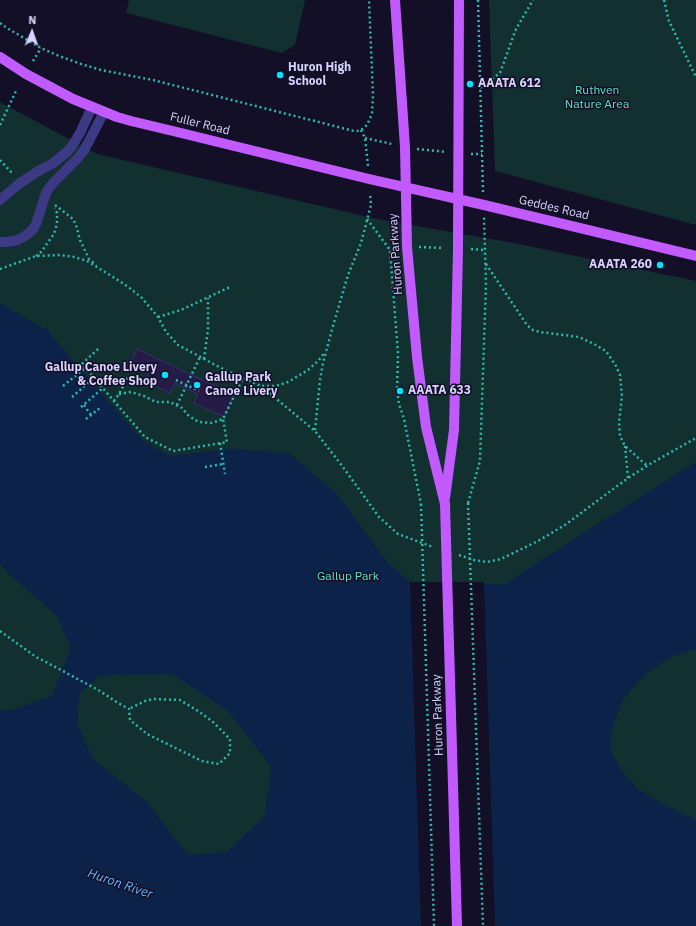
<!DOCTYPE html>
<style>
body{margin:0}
#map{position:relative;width:696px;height:926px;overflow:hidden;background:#130f26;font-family:"IBM Plex Sans",sans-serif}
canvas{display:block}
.north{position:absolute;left:12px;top:12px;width:40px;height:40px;-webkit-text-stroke:3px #130f26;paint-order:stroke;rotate:2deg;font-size:11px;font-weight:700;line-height:16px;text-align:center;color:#d9d4ff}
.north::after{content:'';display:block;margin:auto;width:14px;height:18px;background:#d9d4ff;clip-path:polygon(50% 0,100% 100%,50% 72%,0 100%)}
</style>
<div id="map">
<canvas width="696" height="926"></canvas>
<div class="north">N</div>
</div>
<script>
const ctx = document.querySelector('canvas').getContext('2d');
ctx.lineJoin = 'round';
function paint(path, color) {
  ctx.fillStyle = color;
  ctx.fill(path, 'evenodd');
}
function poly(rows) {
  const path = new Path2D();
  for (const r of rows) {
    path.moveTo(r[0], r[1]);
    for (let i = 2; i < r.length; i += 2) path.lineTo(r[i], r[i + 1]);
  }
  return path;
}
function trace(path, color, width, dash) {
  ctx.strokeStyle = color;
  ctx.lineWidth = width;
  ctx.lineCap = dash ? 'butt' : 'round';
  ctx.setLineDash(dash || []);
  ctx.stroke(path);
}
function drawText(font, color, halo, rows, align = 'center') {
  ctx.font = font + ' "IBM Plex Sans",sans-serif';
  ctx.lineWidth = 3;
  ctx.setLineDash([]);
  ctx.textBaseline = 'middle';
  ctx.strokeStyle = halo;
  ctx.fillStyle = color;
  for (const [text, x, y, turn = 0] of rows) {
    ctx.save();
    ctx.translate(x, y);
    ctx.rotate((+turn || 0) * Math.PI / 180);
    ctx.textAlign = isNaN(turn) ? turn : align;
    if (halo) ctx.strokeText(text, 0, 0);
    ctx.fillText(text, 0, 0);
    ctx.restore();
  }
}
paint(poly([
 [129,0,305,0,295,45,282,53,126,13],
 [489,0,696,0,696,225,495,171],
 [0,102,97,154,377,219,514,243,696,281,696,926,0,926]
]), '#12302f');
paint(poly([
 [0,303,47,330,142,440,170,456,229,449,289,453,338,495,387,562,412,584,505,584,577,537,696,462,696,649,674,655,648,672,623,699,612,729,611,750,620,768,637,788,654,799,696,820,696,926,0,926,0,709,8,711,52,696,71,648,56,615,9,574,0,564],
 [172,674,229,712,271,767,265,816,228,851,188,855,146,801,93,759,77,723,79,695,98,676]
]), '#0c2248');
paint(poly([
 [410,581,412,582,484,582,495,926,421,926]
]), '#130f26');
const building = poly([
 [137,349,234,395,224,417,194,403,198,394,175,383,170,393,145,381,149,373,130,364,137,349]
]);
paint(building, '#241b47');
trace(building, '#3b2d73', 1);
trace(poly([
 [478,0,483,192],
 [664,0,669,21,696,77],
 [0,23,7,28,41,48,59,56,81,64,101,70,153,80,354,131,357,131,361,130,367,125,372,114,373,95,369,0],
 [33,61,41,48],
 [480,88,500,73,516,29,533,0],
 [0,125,16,91],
 [361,130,365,138,368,166],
 [365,138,392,144],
 [417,149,446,152],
 [471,154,482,154],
 [0,160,12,173],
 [55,205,59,208,73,219,76,225,80,240,89,259,96,265],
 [367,219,390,250,398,354,397,390,399,404,404,419,421,504],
 [419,247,444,248],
 [471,249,484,250],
 [36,256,41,252,54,234,57,224,57,213,55,208],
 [486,264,527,325,533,330,540,332,579,337,594,344,606,351,616,366,620,375,622,396,619,422,620,436,625,446,645,464,649,464],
 [0,269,36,256,60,255,74,257,87,261,110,275,127,286,141,297,158,317,166,332,178,345,221,368,261,386,315,431,343,467,379,517,398,534,433,547],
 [158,317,181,310,230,287],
 [98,349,82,364,145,437,173,451,227,442,223,419],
 [204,359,208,329,208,298],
 [176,380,199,391],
 [63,386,85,368],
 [262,386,276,386,288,382,308,370,318,361,325,352],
 [119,394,131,392,144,396,156,402,170,402,182,408,188,415,195,420,200,422,212,423,223,419,243,378],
 [72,397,94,378],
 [114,401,119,394,129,375],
 [84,405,91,415],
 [177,405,200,357],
 [81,407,103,388],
 [86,419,100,408],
 [315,430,320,380,323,363,333,326,348,275,361,243,371,205,370,193],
 [220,443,225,474],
 [625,446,628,478],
 [205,467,223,464],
 [468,503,480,461,486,284,484,217],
 [459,555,474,560,487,562,501,559,538,541,565,525,628,478,650,464,696,438],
 [0,631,36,657,46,662,100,691,118,703,129,709,130,720,147,734,202,761,219,764,230,753,230,739,212,721,198,711,180,700,153,699,145,701,129,709]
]), '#2fb8b0', 2.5, [2, 3]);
trace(poly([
 [0,200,20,183,40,170,52,164,67,152,72,146,80,133,92,107],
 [0,242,7,242,18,240,28,234,33,229,36,224,46,193,49,188,53,183,77,159,84,150,89,141,104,112]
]), '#3d3a85', 10);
trace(poly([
 [395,0,405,147,407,247,417,357,426,427,445,504],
 [0,57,26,74,73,99,117,117,131,121,177,132,369,179,484,205,696,256],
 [445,498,454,430,458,249,459,0]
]), '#c25bff', 10);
trace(poly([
 [468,503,483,926],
 [421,504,434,926]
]), '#2fb8b0', 2.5, [2, 3]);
trace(poly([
 [445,504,457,926]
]), '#c25bff', 10);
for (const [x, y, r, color] of [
 [280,75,4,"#00e5ff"],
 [470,84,4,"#00e5ff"],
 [660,265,4,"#00e5ff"],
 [165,375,4,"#00e5ff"],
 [197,385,4,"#00e5ff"],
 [400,391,4,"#00e5ff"]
]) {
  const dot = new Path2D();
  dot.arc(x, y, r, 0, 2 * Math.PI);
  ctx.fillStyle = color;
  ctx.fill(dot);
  trace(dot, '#130f26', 1.5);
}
drawText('bold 12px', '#d9d4ff', '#130f26', [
 ["Huron High",288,68],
 ["School",288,82],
 ["AAATA 612",478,84],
 ["AAATA 260",652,265,"right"],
 ["Gallup Canoe Livery",157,368,"right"],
 ["& Coffee Shop",157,382,"right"],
 ["Gallup Park",205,378],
 ["Canoe Livery",205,392],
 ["AAATA 633",408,391]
], 'left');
drawText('12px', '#5fe0c0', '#130f26', [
 ["Ruthven",597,91],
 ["Nature Area",597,105],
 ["Gallup Park",348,577]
]);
drawText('12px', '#d9d4ff', '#130f26', [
 ["Fuller Road",200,124,14],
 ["Geddes Road",554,208,13],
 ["Huron Parkway",396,254,-94],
 ["Huron Parkway",438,715,-92]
]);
drawText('italic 13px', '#62b6ff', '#130f26', [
 ["Huron River",120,884,19]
]);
</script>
